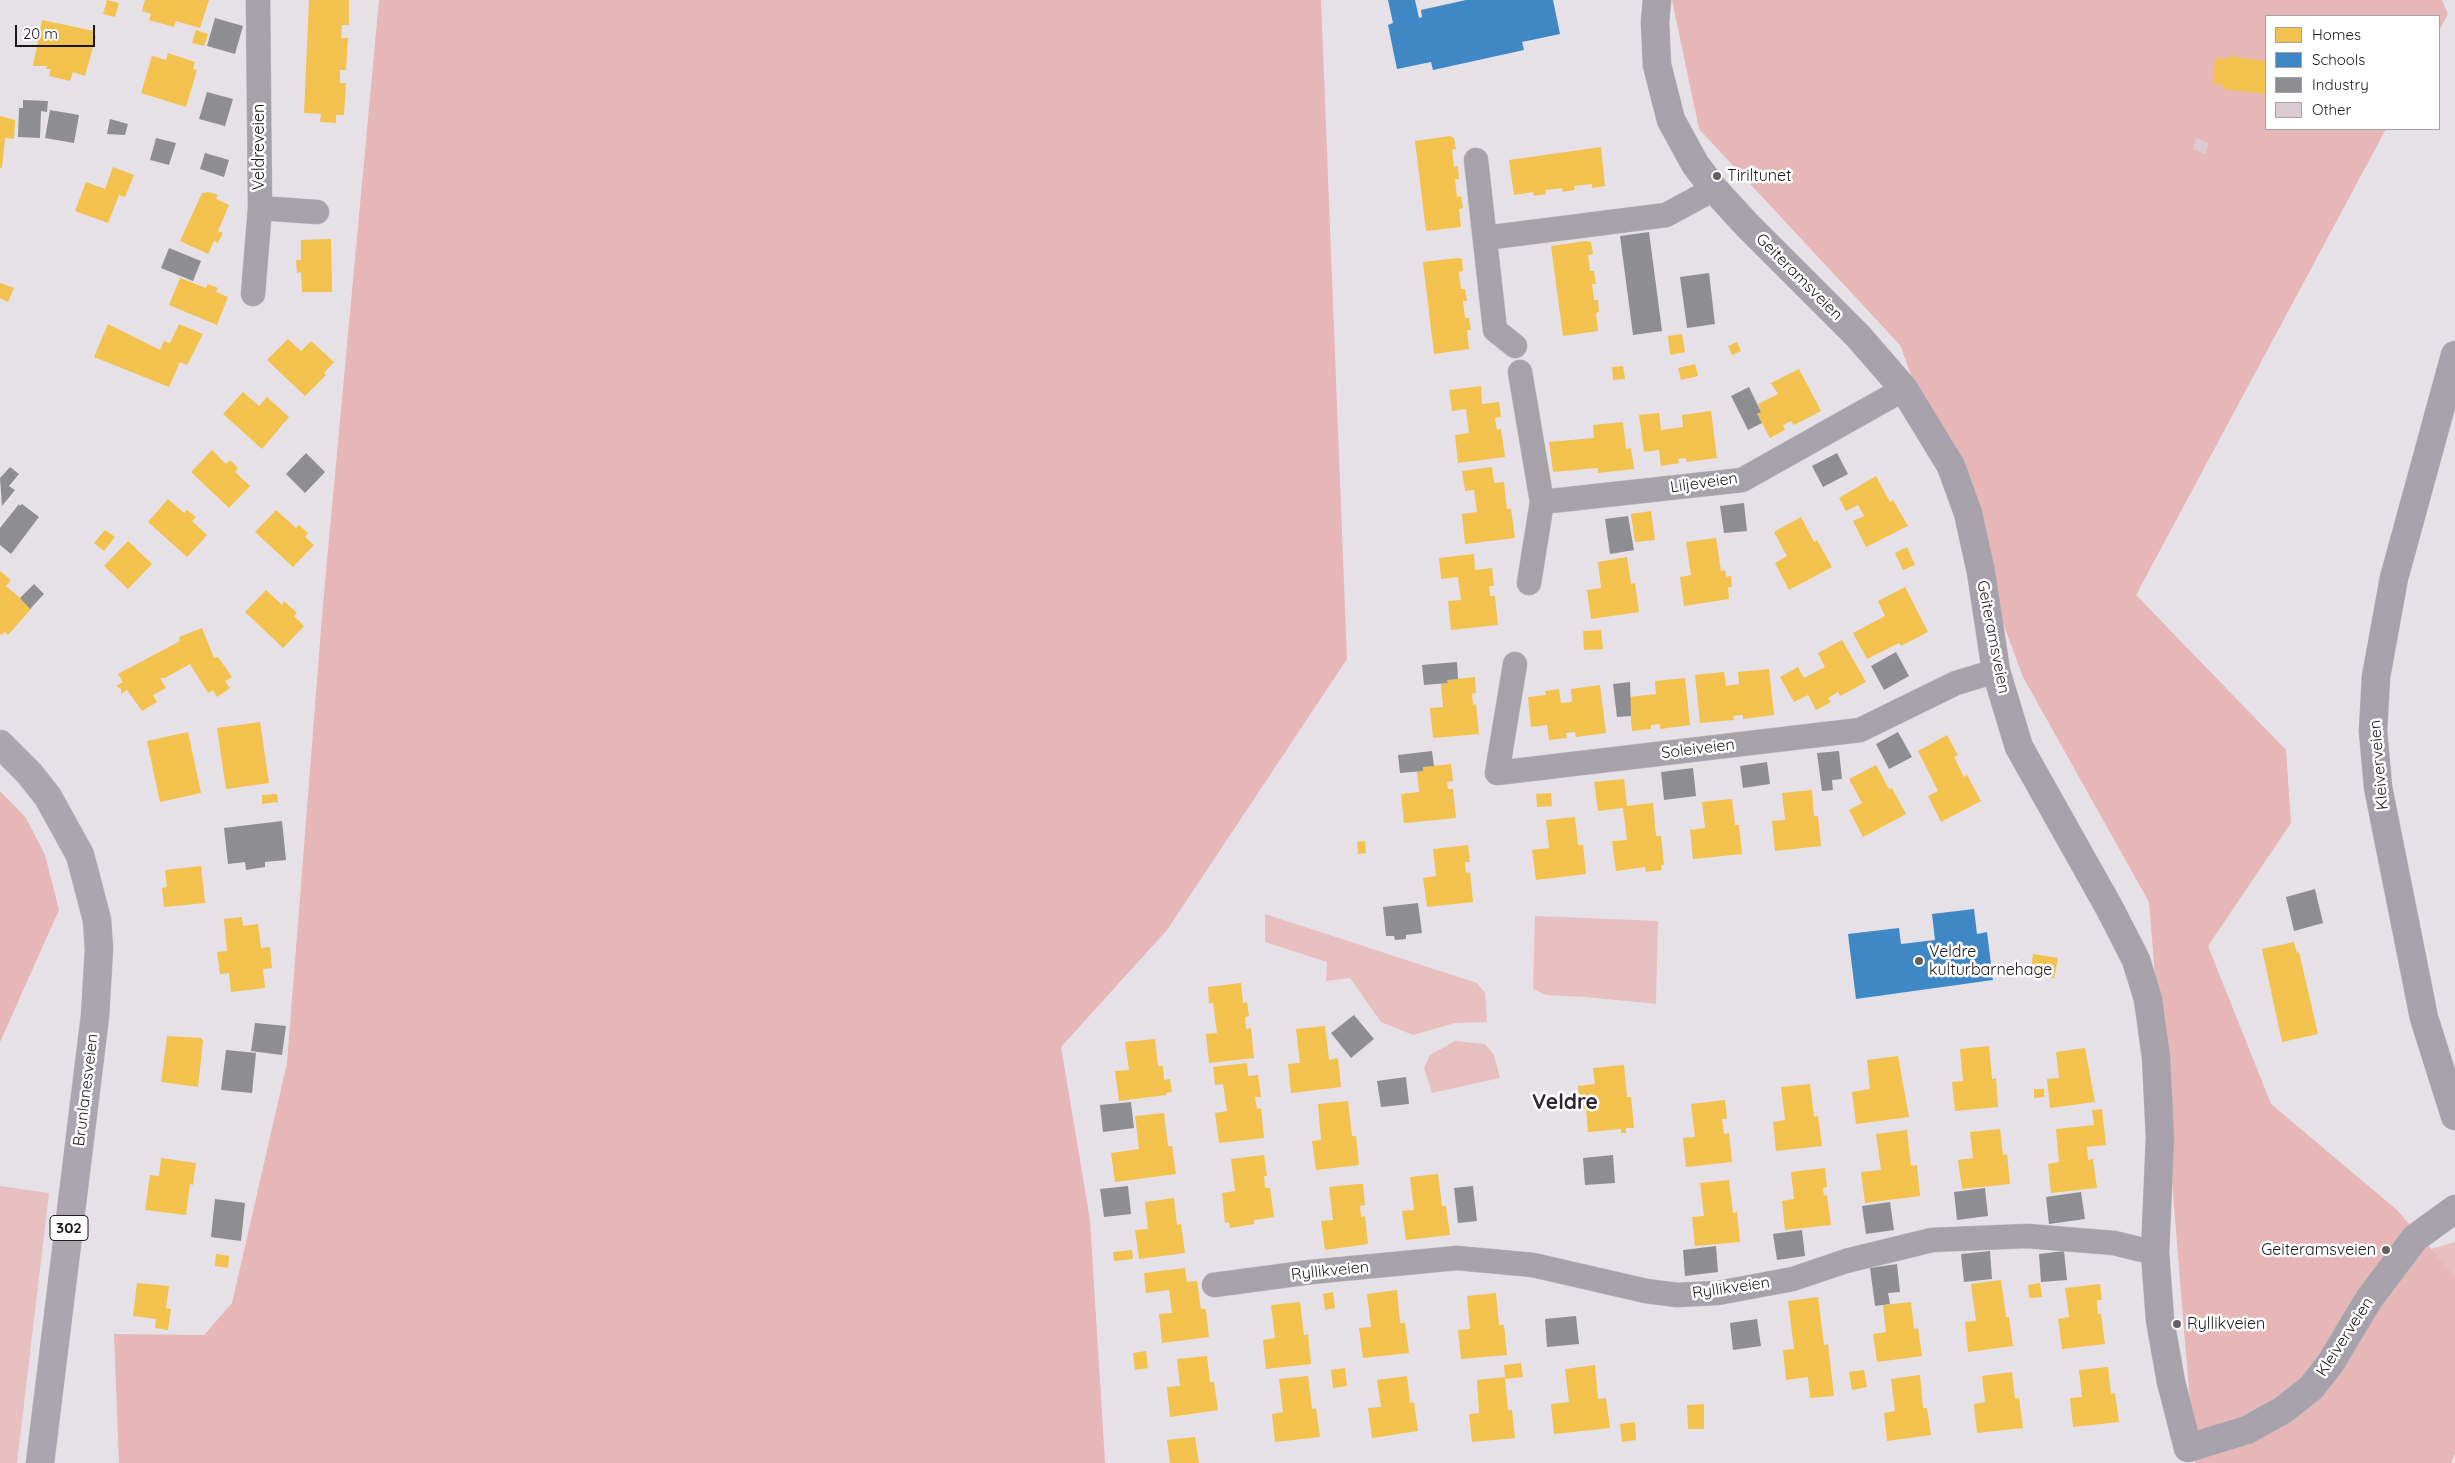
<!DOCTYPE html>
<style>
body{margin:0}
#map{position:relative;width:2455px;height:1463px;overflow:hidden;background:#e6e1e6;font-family:Quicksand,sans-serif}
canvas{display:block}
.legend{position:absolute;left:2265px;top:15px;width:175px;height:115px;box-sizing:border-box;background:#fff;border:1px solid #a4a2a3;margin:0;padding:6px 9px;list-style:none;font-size:15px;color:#1b171a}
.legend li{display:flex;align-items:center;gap:10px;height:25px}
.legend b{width:25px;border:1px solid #a4a2a3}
.scale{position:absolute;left:15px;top:25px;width:80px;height:22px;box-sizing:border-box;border:2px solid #1b171a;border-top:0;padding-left:6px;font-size:15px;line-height:18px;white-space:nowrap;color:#1b171a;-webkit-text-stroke:4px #fff;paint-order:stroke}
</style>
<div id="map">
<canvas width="2455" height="1463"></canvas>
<ul class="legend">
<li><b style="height:14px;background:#f2c14e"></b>Homes</li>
<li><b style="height:14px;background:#3f88c5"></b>Schools</li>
<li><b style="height:14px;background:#8d8d92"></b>Industry</li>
<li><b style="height:14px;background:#dccad2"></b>Other</li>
</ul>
<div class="scale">20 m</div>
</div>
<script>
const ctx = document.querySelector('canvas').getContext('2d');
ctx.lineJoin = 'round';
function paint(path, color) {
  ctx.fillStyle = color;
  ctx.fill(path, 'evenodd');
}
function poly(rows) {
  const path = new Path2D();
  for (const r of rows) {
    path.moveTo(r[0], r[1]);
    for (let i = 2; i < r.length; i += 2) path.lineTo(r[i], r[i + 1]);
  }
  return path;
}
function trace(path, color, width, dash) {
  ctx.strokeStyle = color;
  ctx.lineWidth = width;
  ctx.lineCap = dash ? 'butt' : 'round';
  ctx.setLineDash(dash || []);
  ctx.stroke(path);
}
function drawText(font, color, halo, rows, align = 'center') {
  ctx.font = font + ' Quicksand,sans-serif';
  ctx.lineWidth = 5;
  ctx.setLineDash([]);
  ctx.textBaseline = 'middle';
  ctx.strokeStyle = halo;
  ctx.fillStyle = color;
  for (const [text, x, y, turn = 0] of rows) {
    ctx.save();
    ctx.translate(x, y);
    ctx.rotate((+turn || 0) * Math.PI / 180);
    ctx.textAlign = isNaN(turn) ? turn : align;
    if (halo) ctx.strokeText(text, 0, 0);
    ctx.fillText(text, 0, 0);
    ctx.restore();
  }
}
paint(poly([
 [1265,914,1477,983,1485,993,1487,1022,1455,1023,1413,1035,1381,1022,1350,978,1326,981,1327,962,1265,942],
 [1535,916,1658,921,1656,1004,1586,997,1546,995,1533,989],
 [1455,1041,1485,1044,1494,1055,1500,1078,1432,1093,1424,1068,1430,1055],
 [0,1186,49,1193,17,1463,0,1463],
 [2455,1242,2455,1276,2431,1249]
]), '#e7bfbf');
paint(poly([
 [379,0,1321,0,1347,659,1167,930,1061,1047,1090,1220,1105,1463,119,1463,114,1334,204,1335,232,1303,287,1063,323,604],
 [1672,0,2442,0,2448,14,2439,31,2439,16,2266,16,2266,129,2386,129,2136,595,2286,750,2291,823,2208,946,2271,1104,2397,1210,2455,1276,2455,1453,2451,1463,2195,1463,2149,902,2023,677,1900,345,1699,129],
 [0,791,26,818,45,855,59,910,0,1042]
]), '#e7b6b6');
paint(poly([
 [107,0,119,3,115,17,103,14],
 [145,0,209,0,200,28,176,21,174,27,149,20,151,14,142,11],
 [309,0,349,0,349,25,342,25,341,38,348,38,346,70,340,70,340,83,346,83,344,115,336,115,336,123,320,122,321,114,304,113],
 [42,20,94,31,93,36,96,36,85,76,73,72,70,81,49,76,51,69,46,69,47,66,33,66],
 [196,30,208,34,204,46,192,43],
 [168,53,195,62,193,69,197,70,186,107,141,93,152,56,166,60],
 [2227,56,2266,61,2266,94,2223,89,2223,85,2213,84,2215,58,2227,59],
 [0,116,15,120,14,139,5,138,2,168,0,168],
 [1450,136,1454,138,1456,149,1452,150,1454,167,1458,166,1459,179,1455,179,1457,197,1461,196,1463,208,1459,209,1461,227,1426,231,1415,141],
 [1601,147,1605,186,1592,188,1592,184,1574,186,1575,190,1563,192,1562,188,1545,190,1546,194,1534,196,1533,192,1514,195,1509,160],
 [113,167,134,175,125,197,119,195,108,223,75,211,86,182,105,189],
 [209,192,218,195,216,199,229,205,218,231,223,233,218,243,214,241,208,254,180,241,202,193],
 [331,239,332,292,302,292,301,272,297,273,296,260,301,260,301,240],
 [1586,241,1591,242,1593,254,1588,255,1590,271,1594,271,1596,284,1592,284,1594,300,1598,300,1599,312,1596,313,1598,331,1563,336,1551,246],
 [1458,258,1462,259,1463,271,1459,272,1461,289,1465,289,1467,301,1463,301,1465,318,1469,318,1471,330,1467,330,1469,349,1434,354,1423,262],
 [180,278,206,288,208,284,218,288,216,292,228,297,217,325,169,305],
 [0,283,14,288,8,302,0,298],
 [108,324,160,350,164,341,170,343,179,324,203,334,187,365,180,362,169,387,94,357],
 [1682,334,1685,352,1670,355,1668,336],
 [288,339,301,351,311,341,334,362,324,373,326,375,305,396,267,360],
 [1737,342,1741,351,1732,355,1728,346],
 [1695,364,1698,376,1681,380,1678,368],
 [1623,366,1625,379,1613,380,1612,367],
 [1799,369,1821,411,1794,425,1791,421,1783,425,1785,430,1770,438,1757,414,1761,412,1758,404,1778,394,1771,383],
 [1481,386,1482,404,1499,402,1501,417,1495,418,1497,430,1501,429,1505,457,1458,463,1455,435,1469,433,1466,409,1452,411,1449,390],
 [243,392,259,406,267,397,289,417,262,449,223,414],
 [1711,411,1717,458,1687,462,1686,458,1678,459,1679,463,1661,466,1659,450,1644,452,1639,415,1659,413,1661,430,1683,427,1682,415],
 [1623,422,1626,449,1631,448,1634,469,1598,473,1598,468,1553,472,1549,442,1594,438,1593,425],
 [212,450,226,464,230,460,238,468,235,472,250,486,229,508,191,472],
 [1492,467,1494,483,1504,482,1507,509,1511,509,1515,538,1465,544,1462,514,1477,512,1474,490,1465,491,1462,471],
 [1876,476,1890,502,1893,500,1908,526,1866,547,1853,521,1864,516,1858,505,1846,511,1839,498],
 [168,499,184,513,187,510,196,517,192,521,207,535,187,557,148,522],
 [276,510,296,528,299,525,308,533,305,537,314,545,293,567,255,532],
 [1651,511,1655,540,1635,542,1631,514],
 [1801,517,1814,542,1817,540,1832,567,1789,590,1775,563,1787,556,1774,532],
 [105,530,115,537,104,551,94,543],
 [1716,538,1721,571,1725,570,1726,577,1731,576,1732,587,1728,587,1729,599,1684,606,1680,577,1691,575,1686,542],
 [128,541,152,564,128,589,104,566],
 [1907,547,1915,565,1903,570,1895,553],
 [1474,554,1475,570,1492,568,1494,586,1489,586,1490,596,1495,596,1498,625,1451,630,1448,601,1461,600,1458,577,1441,579,1439,558],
 [1627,557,1631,584,1635,583,1639,612,1591,619,1587,590,1601,588,1598,562],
 [0,571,11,580,6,586,32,608,8,635,5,632,2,635,0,634],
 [1905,587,1928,632,1901,646,1899,643,1867,659,1853,633,1885,616,1878,601],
 [266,590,282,605,284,601,297,613,294,616,304,626,283,648,245,612],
 [202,628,214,658,218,657,232,677,225,681,230,688,217,697,213,690,208,693,190,664,165,678,160,678,166,688,153,695,157,702,142,711,127,690,121,694,121,689,116,686,123,682,118,674,180,641,179,637],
 [1601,630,1603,649,1584,650,1583,631],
 [1842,640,1866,682,1840,696,1838,692,1828,698,1831,702,1816,710,1808,695,1794,702,1780,677,1798,667,1804,678,1825,667,1818,653],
 [1769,669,1774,715,1743,719,1743,715,1733,716,1734,720,1700,723,1695,675,1724,672,1726,686,1739,684,1738,672],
 [1475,677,1476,693,1472,694,1473,705,1476,704,1479,734,1433,738,1430,708,1443,707,1441,684,1448,683,1447,680],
 [1685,678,1690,725,1660,729,1660,724,1651,725,1651,729,1632,731,1629,697,1656,694,1655,681],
 [1600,685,1606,733,1576,737,1575,732,1566,733,1567,738,1549,740,1547,725,1531,727,1528,697,1546,695,1545,691,1559,689,1561,703,1572,702,1571,689],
 [260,722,269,783,226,789,217,728],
 [188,732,201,793,160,802,147,741],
 [1947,735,1958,755,1954,757,1964,777,1967,775,1981,801,1941,822,1928,796,1938,791,1918,751],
 [1451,764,1453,781,1447,782,1448,789,1453,789,1456,818,1404,823,1401,794,1419,792,1417,771,1423,771,1423,767],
 [1876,765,1889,789,1892,788,1906,814,1863,837,1849,810,1862,803,1849,779],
 [1624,779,1627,806,1653,803,1656,836,1661,836,1664,865,1661,865,1662,870,1646,872,1645,867,1616,871,1612,841,1627,840,1623,808,1598,811,1594,782],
 [1812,790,1814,816,1818,816,1821,846,1775,851,1772,821,1785,820,1782,793],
 [1551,793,1552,806,1537,807,1536,794],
 [277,794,278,802,262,804,262,795],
 [1732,799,1735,825,1739,825,1742,854,1693,859,1690,830,1705,828,1702,802],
 [1575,817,1578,845,1583,845,1586,874,1536,880,1532,850,1549,848,1546,820],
 [1365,841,1366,853,1358,854,1357,842],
 [1468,845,1470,862,1465,862,1466,873,1470,872,1473,902,1427,907,1423,878,1436,876,1433,849],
 [201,866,205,903,164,907,162,888,167,887,165,870],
 [242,917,243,926,258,924,261,948,270,947,272,968,263,969,265,988,231,992,229,973,220,974,217,952,227,951,224,919],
 [2294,942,2297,953,2299,952,2318,1034,2282,1042,2262,949],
 [2033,954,2058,958,2054,978,2030,974],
 [1241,983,1243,1003,1247,1002,1249,1016,1245,1017,1246,1029,1251,1028,1254,1058,1209,1063,1206,1034,1217,1033,1213,1003,1209,1004,1208,987],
 [1325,1026,1329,1060,1338,1058,1341,1087,1291,1093,1288,1064,1300,1063,1296,1029],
 [167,1036,201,1038,203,1041,198,1087,161,1082],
 [1155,1039,1158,1066,1163,1066,1164,1080,1170,1079,1172,1092,1166,1093,1166,1095,1119,1101,1115,1071,1129,1070,1125,1042],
 [1989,1046,1992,1079,1996,1078,1998,1107,1955,1111,1952,1082,1963,1081,1960,1049],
 [2085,1048,2095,1102,2050,1108,2047,1079,2059,1078,2056,1052],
 [1898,1056,1909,1117,1856,1124,1852,1092,1870,1089,1867,1060],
 [1247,1063,1248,1076,1258,1075,1261,1097,1255,1097,1257,1109,1261,1108,1264,1138,1219,1143,1215,1113,1227,1111,1223,1084,1215,1085,1213,1067],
 [1624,1065,1627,1097,1631,1097,1634,1128,1626,1128,1626,1133,1621,1133,1621,1129,1588,1132,1586,1109,1580,1109,1578,1086,1595,1084,1593,1068],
 [1810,1084,1814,1117,1818,1116,1822,1146,1776,1151,1773,1122,1785,1120,1781,1087],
 [2034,1089,2044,1089,2044,1097,2034,1098],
 [1725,1100,1727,1119,1722,1119,1724,1134,1729,1133,1732,1162,1686,1167,1683,1138,1695,1137,1691,1104],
 [1348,1101,1352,1136,1356,1136,1359,1165,1316,1170,1312,1141,1321,1140,1318,1104],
 [2102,1109,2106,1145,2087,1147,2088,1160,2093,1159,2097,1188,2051,1193,2048,1164,2059,1162,2056,1129,2094,1125,2092,1110],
 [1164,1113,1168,1146,1172,1146,1176,1174,1115,1182,1111,1153,1139,1149,1135,1116],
 [2000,1129,2003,1155,2007,1154,2010,1184,1962,1189,1958,1160,1973,1158,1970,1132],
 [1907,1130,1911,1166,1917,1165,1920,1196,1865,1203,1861,1172,1881,1170,1876,1134],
 [1264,1155,1267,1176,1264,1176,1265,1188,1270,1188,1274,1217,1254,1220,1254,1224,1230,1228,1229,1222,1225,1223,1222,1193,1235,1191,1231,1159],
 [161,1158,196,1163,193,1185,190,1184,186,1215,145,1210,150,1175,159,1176],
 [1825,1168,1827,1187,1823,1188,1824,1196,1827,1195,1831,1225,1785,1230,1782,1201,1794,1199,1791,1172],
 [1438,1174,1442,1206,1446,1206,1450,1235,1406,1240,1402,1211,1414,1210,1410,1177],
 [1729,1180,1733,1213,1737,1212,1740,1242,1695,1246,1692,1217,1704,1216,1700,1183],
 [1357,1184,1363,1184,1365,1205,1360,1206,1361,1217,1365,1216,1368,1244,1325,1250,1321,1221,1333,1220,1329,1187],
 [1174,1198,1177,1225,1181,1224,1185,1253,1139,1259,1135,1230,1148,1229,1145,1202],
 [1132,1250,1133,1259,1114,1261,1113,1252],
 [216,1254,229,1256,228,1268,215,1266],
 [1185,1268,1187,1282,1197,1281,1201,1309,1206,1309,1209,1337,1162,1343,1159,1314,1172,1313,1169,1290,1146,1293,1144,1273],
 [2001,1280,2006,1317,2009,1317,2013,1346,1968,1352,1965,1322,1976,1321,1971,1284],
 [137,1283,169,1286,166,1308,171,1309,168,1330,155,1328,156,1319,133,1316],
 [2040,1283,2042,1297,2029,1298,2028,1285],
 [2100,1284,2102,1300,2097,1300,2098,1314,2101,1314,2105,1344,2062,1349,2058,1319,2069,1317,2065,1288],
 [1397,1290,1400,1323,1405,1323,1409,1353,1363,1358,1359,1328,1371,1327,1367,1294],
 [1333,1292,1335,1308,1325,1310,1323,1294],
 [1496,1293,1499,1325,1504,1325,1507,1355,1461,1359,1458,1330,1470,1329,1467,1296],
 [1818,1297,1824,1345,1828,1344,1834,1396,1810,1398,1808,1377,1786,1380,1783,1350,1794,1349,1788,1301],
 [1300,1302,1304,1335,1308,1334,1311,1364,1266,1369,1263,1340,1275,1338,1271,1305],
 [1911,1302,1914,1329,1918,1328,1922,1356,1877,1362,1873,1334,1886,1332,1883,1305],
 [1146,1351,1148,1368,1135,1370,1133,1353],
 [1207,1356,1210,1382,1214,1382,1218,1410,1170,1417,1167,1387,1180,1386,1177,1359],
 [1521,1363,1523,1377,1505,1379,1508,1410,1512,1410,1515,1438,1472,1442,1469,1414,1479,1413,1477,1380,1505,1377,1504,1365],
 [1595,1365,1598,1399,1606,1398,1610,1428,1554,1434,1551,1404,1569,1402,1565,1369],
 [2108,1367,2111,1394,2115,1393,2119,1422,2073,1427,2070,1398,2082,1397,2079,1370],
 [1345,1368,1347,1386,1333,1388,1331,1370],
 [1864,1370,1867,1387,1852,1390,1849,1372],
 [2012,1372,2015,1399,2019,1398,2023,1428,1977,1433,1974,1404,1985,1402,1982,1376],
 [1920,1375,1923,1408,1927,1408,1931,1435,1887,1441,1884,1413,1895,1411,1891,1379],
 [1308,1376,1312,1409,1316,1408,1320,1437,1275,1442,1272,1414,1283,1412,1279,1379],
 [1407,1376,1410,1403,1414,1402,1418,1431,1372,1438,1368,1408,1381,1407,1377,1380],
 [1704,1404,1704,1429,1688,1429,1687,1405],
 [1635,1422,1636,1440,1622,1442,1620,1424],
 [1195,1437,1199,1463,1170,1463,1167,1440]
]), '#f2c14e');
paint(poly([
 [1388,0,1415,0,1419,18,1422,17,1421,10,1466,0,1553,0,1560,34,1522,42,1524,50,1433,70,1431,62,1397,69,1388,25,1393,23],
 [1974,909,1977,934,1987,932,1993,980,1856,999,1848,934,1899,928,1901,944,1935,940,1932,914]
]), '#3f88c5');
paint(poly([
 [215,18,243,26,235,54,207,46],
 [207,92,233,99,225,126,199,119],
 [23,100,48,101,47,112,41,111,40,138,18,137,19,108,23,108],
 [50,110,79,115,74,143,45,138],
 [110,119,128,124,125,135,107,134],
 [156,138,176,143,169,165,150,160],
 [205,153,229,160,224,177,200,169],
 [1649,232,1662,331,1633,335,1620,236],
 [169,248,201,261,193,281,161,268],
 [1709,273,1715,324,1687,328,1680,277],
 [1749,387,1761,412,1757,414,1762,423,1748,430,1731,396],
 [306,453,325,472,305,493,286,474],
 [1837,453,1848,474,1823,487,1812,466],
 [10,467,19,474,9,486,15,490,2,506,0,478],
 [1744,503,1747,531,1724,533,1720,506],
 [19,504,20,506,22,504,39,517,11,554,0,545,0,528],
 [1628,516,1634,550,1610,554,1605,519],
 [34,584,44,594,30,609,20,598],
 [1896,652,1909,676,1884,690,1871,666],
 [1457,662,1458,679,1447,680,1448,683,1424,685,1422,665],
 [1630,682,1631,716,1617,717,1613,684],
 [1898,732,1912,757,1889,769,1876,744],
 [1432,751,1434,766,1423,767,1423,771,1400,773,1398,755],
 [1839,751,1842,779,1832,780,1833,790,1822,791,1817,753],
 [1767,762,1770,784,1743,788,1740,766],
 [1693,768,1696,796,1664,800,1661,772],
 [282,821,286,860,265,862,265,867,246,870,245,862,228,864,224,828],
 [2315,889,2323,923,2294,931,2286,897],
 [1418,903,1422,933,1406,935,1406,939,1395,940,1394,936,1386,936,1383,907],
 [1354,1015,1374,1039,1351,1058,1331,1033],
 [255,1023,286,1026,282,1055,251,1051],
 [226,1050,256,1053,252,1093,221,1090],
 [1406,1077,1409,1104,1381,1107,1377,1081],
 [1131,1102,1134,1128,1103,1132,1100,1105],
 [1613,1155,1615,1183,1585,1185,1583,1158],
 [1128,1186,1131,1214,1104,1217,1100,1189],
 [1473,1186,1477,1221,1458,1223,1454,1188],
 [1985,1188,1988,1216,1957,1220,1954,1192],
 [2081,1192,2085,1219,2049,1224,2046,1197],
 [215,1199,245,1203,241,1241,211,1237],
 [1890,1202,1894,1230,1866,1234,1862,1206],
 [1802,1230,1805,1256,1777,1260,1773,1234],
 [1716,1246,1718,1272,1685,1276,1683,1250],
 [1990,1251,1992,1279,1964,1282,1961,1254],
 [2064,1251,2067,1280,2041,1282,2039,1254],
 [1897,1264,1900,1292,1888,1293,1890,1304,1875,1306,1870,1268],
 [1576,1316,1579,1344,1547,1347,1545,1319],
 [1757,1319,1761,1346,1733,1350,1730,1323]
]), '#8d8d92');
paint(poly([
 [2196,138,2209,143,2205,154,2193,149]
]), '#dccad2');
const street = poly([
 [1476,160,1495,330,1515,346],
 [260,208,317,212],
 [1485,238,1666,215,1714,189],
 [253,294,260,208,258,0],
 [1520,372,1542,502,1529,583],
 [1542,502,1742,480,1904,389],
 [1515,664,1497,773,1860,730,1956,683,1996,671],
 [1214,1285,1311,1272,1457,1258,1533,1265,1646,1291,1677,1295,1718,1293,1793,1279,1846,1261,1932,1240,2027,1236,2114,1243,2155,1253]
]);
const secondary = poly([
 [1657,0,1655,22,1657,65,1671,120,1695,164,1714,189,1747,225,1858,336,1904,389,1951,466,1968,513,1981,572,1996,671,2019,747,2110,909,2136,960,2148,999,2156,1057,2160,1137,2155,1253,2160,1320,2171,1382,2188,1448,2247,1430,2283,1410,2311,1388,2330,1364,2369,1299,2415,1238,2455,1209],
 [2455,355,2394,578,2376,677,2373,731,2378,787,2424,1018,2455,1116]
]);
const primary = poly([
 [0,744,29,773,48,797,80,855,97,920,99,949,95,1016,40,1463]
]);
trace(street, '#c1bdc0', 25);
trace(secondary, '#c1bdc0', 29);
trace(primary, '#c1bdc0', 29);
trace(street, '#a6a2aa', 24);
trace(secondary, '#a6a1aa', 28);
trace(primary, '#aaa5ae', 28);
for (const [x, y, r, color] of [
 [1717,176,5,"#625e61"],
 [1919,961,5,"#625e61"],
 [2386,1250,5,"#625e61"],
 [2177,1324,5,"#625e61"]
]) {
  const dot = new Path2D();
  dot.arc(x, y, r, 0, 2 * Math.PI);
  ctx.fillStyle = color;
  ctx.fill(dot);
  trace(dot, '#fff', 2);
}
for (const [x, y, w] of [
 [69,1228,38]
]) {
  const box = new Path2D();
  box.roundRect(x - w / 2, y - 12.5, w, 25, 4);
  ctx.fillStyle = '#fff';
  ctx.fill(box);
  trace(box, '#1b171a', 1);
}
drawText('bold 15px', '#1b171a', null, [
 ["302",69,1228]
]);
drawText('16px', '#1b171a', '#fff', [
 ["Veldreveien",259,147,-90],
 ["Geiteramsveien",1799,277,45],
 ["Liljeveien",1704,483,-8],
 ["Geiteramsveien",1993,637,79],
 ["Soleiveien",1698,749,-7],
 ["Kleiverveien",2379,765,-95],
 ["Brunlanesveien",86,1090,-83],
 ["Ryllikveien",1330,1271,-6],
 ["Ryllikveien",1731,1288,-8],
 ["Kleiverveien",2345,1337,-57]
]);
drawText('16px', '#1b171a', '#fff', [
 ["Tiriltunet",1727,176],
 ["Veldre",1929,952],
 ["kulturbarnehage",1929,970],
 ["Geiteramsveien",2376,1250,"right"],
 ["Ryllikveien",2187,1324]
], 'left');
drawText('bold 21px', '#2f272e', '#fff', [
 ["Veldre",1565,1103]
]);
</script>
